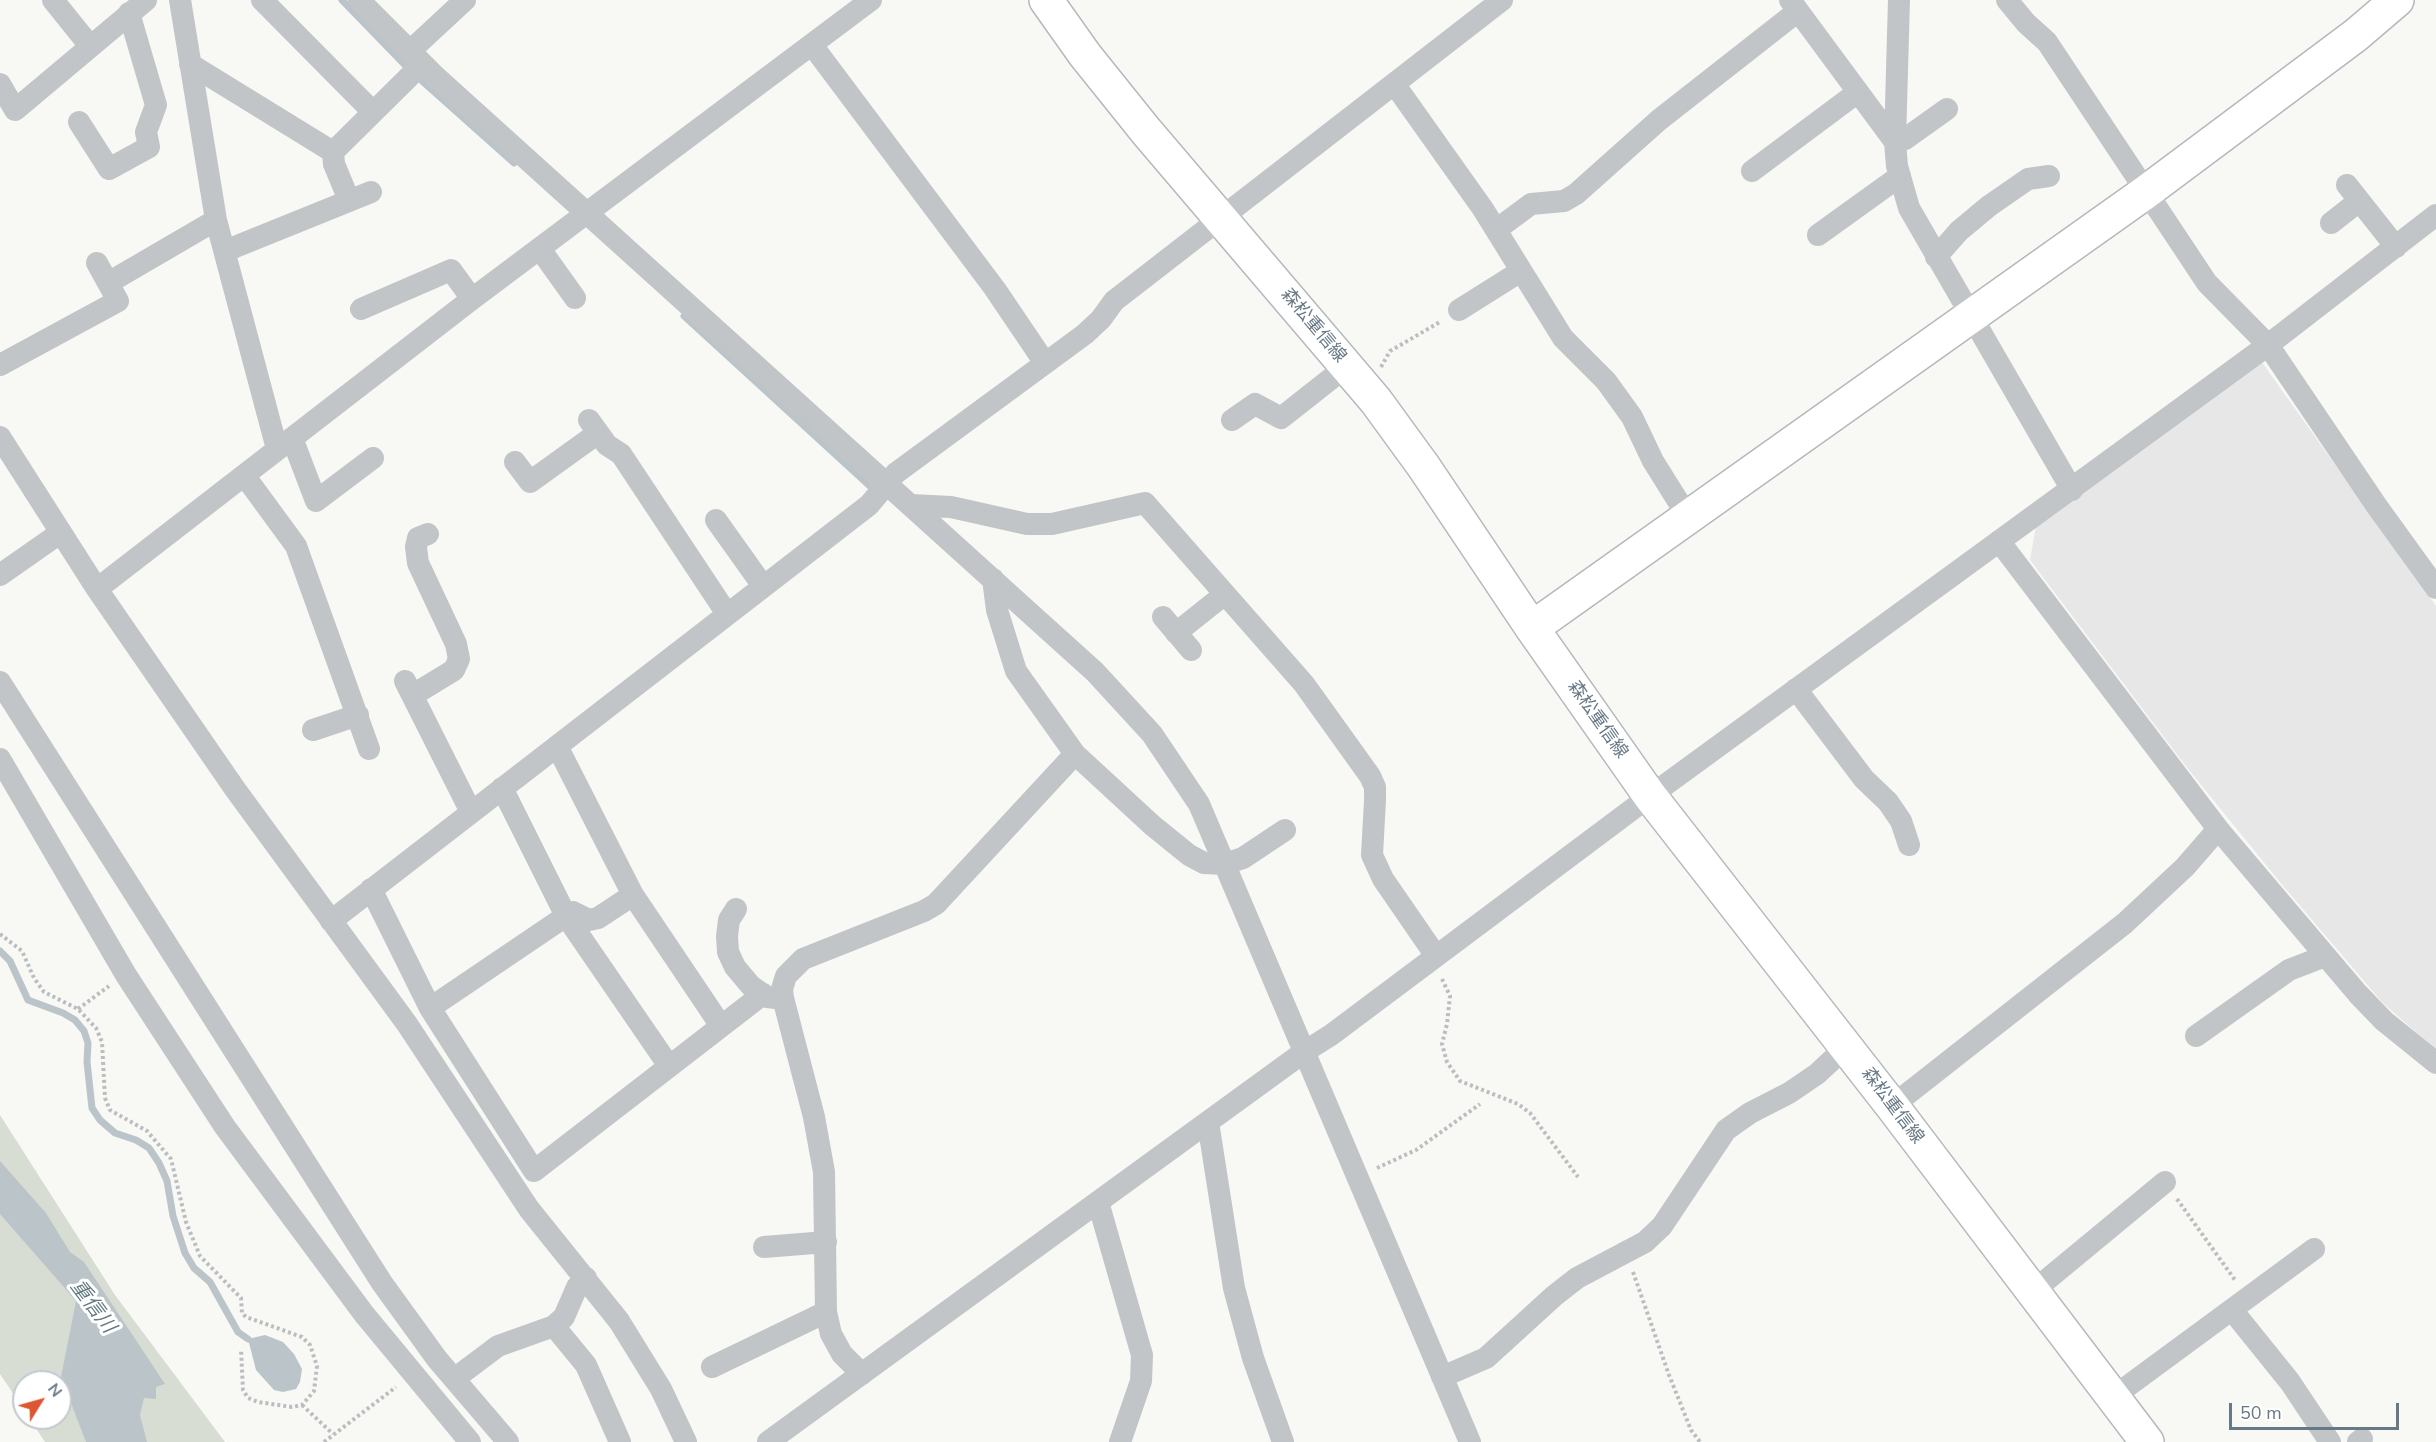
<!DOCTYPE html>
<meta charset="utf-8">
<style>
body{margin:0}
#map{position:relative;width:2436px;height:1442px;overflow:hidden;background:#f8f8f5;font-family:"Nunito Sans",sans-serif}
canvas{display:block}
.north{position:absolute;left:12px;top:1370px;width:60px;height:60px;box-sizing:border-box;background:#fff;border:2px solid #c3c9ce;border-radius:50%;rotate:53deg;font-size:16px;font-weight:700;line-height:24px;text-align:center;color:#687885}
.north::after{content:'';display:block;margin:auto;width:21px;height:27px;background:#dc5731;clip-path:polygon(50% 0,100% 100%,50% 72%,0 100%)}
.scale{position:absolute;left:2229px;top:1403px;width:170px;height:27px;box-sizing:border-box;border:3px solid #687885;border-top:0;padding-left:8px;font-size:18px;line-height:21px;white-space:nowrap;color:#687885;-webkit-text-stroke:4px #fff;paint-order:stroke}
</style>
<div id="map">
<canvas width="2436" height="1442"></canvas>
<div class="north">N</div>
<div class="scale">50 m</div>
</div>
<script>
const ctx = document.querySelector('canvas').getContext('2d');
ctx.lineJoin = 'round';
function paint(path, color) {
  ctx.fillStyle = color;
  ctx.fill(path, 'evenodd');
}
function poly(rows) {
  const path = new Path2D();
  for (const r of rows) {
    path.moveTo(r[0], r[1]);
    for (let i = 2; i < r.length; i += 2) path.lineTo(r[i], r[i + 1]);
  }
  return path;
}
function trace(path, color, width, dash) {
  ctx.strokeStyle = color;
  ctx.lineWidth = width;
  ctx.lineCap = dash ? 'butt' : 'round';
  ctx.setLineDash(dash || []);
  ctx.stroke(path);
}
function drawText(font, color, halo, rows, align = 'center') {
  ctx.font = font + ' "Nunito Sans","Noto Sans JP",sans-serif';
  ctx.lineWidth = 6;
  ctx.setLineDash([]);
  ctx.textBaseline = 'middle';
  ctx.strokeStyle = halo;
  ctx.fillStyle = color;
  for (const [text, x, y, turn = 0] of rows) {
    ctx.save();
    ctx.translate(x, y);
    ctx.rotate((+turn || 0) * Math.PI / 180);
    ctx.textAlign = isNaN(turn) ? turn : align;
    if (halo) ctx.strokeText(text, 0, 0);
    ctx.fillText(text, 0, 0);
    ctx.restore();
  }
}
paint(poly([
 [2261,361,2436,606,2436,1050,2382,1002,2279,881,2185,765,2030,560,2036,526]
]), '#e6e7e6');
paint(poly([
 [0,1115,115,1295,225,1442,45,1442,29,1418,60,1418,60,1382,24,1382,24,1410,0,1374]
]), '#d8ddd4');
paint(poly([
 [0,1161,46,1213,70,1252,84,1262,165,1384,156,1387,156,1399,144,1398,140,1415,147,1442,86,1442,61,1377,76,1301,0,1214],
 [265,1335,283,1342,294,1354,302,1369,300,1382,296,1389,283,1392,274,1390,256,1370,248,1339]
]), '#bbc5c9');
trace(poly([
 [342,0,406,66],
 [422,81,514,163],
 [684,316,872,488],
 [0,951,10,961,28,1000,63,1013,75,1020,84,1031,88,1043,87,1062,92,1108,100,1120,115,1133,136,1140,149,1148,159,1163,167,1181,173,1216,185,1253,194,1268,210,1282,238,1332,248,1339]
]), '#bbc5c9', 7);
const secondary = poly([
 [1046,0,1085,55,1146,131,1376,401,1424,467,1532,628,1650,796,1892,1106,2147,1442],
 [1532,628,2146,192,2356,35,2397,0]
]);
trace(secondary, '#b3b9bd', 36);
trace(poly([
 [1381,367,1390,351,1440,322],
 [0,934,22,951,34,978,44,992,78,1009,96,1028,102,1042,105,1098,110,1110,147,1131,171,1159,186,1222,200,1256,241,1298,242,1313,246,1317,302,1337,310,1345,317,1366,314,1391,302,1405,292,1407,258,1402,248,1398,243,1390,241,1349],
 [1442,979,1450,996,1447,1024,1442,1044,1447,1062,1460,1081,1518,1104,1530,1113,1578,1177],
 [78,1009,109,986],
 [1377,1168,1416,1150,1480,1104],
 [2177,1199,2235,1280],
 [1633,1272,1669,1375,1691,1430,1700,1442],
 [302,1405,333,1434],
 [324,1442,396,1387]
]), '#bbbec0', 4, [3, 3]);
trace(poly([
 [53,0,90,46],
 [180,0,216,220,277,449],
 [262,0,373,112],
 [359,0,436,77,1095,672,1152,734,1199,804,1470,1442],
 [1790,0,1895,142,1905,139,1947,109],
 [1899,0,1895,142,1897,166,1909,208,2072,490],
 [2007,0,2026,23,2047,42,2207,283,2268,345,2376,505,2436,588],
 [812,45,995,289,1045,363],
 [409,52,465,0],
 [190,64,333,152,422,64],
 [0,84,15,110,146,0],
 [1395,85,1483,209,1563,338,1606,381,1632,417,1653,461,1688,517],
 [79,122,109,169,149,147,146,132,156,105,129,13],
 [333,152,334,164,349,200],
 [1752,171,1858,92],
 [2347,185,2396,247],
 [2331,223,2359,201],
 [1496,230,1531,204,1564,201,1576,194,1659,120,1798,11],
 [1818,235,1900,176],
 [540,249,575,298],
 [225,251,371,192],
 [1936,257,1959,231,1989,206,2028,179,2049,176],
 [108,283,216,220],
 [361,309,451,270,472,299],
 [1459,310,1521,271],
 [0,365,118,301,97,263],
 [589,420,607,445,621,454,727,614],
 [1232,420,1255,404,1281,418,1347,366],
 [0,437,97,589,235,789,407,1024,529,1209,619,1321,661,1389,686,1442],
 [292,438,316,501,373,458],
 [515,462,530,482,598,433],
 [244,475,296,546,369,749],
 [910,505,951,507,1027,524,1052,524,1145,503,1304,684,1370,776,1375,787,1375,800,1372,855,1383,879,1436,956],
 [716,520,763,586],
 [1999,541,2218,829,2358,994,2384,1021,2436,1063],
 [0,575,60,533],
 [993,579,997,610,1016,671,1075,754,1152,825,1189,855,1204,863,1225,864,1243,858,1285,830],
 [97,589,472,299,871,0],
 [1163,617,1191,650],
 [1176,633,1225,594],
 [405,681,471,812],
 [0,682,382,1283,437,1359,508,1442],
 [1796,689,1864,779,1888,802,1901,821,1909,845],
 [413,695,454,670,459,659,456,644,418,563,416,547,418,538,428,534],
 [313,730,358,715],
 [557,746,633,895,721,1026],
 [0,759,126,975,225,1127,364,1314,470,1442],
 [371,889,430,1008,534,1171,763,994],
 [633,895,598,918,589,920,573,912,566,916,669,1066],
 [736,909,729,920,727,936,728,952,735,967,751,986,767,997,776,998],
 [331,921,869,505,896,473,1085,334,1101,319,1114,301,1502,0],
 [430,1008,566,916,502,788],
 [2196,1036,2289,970,2325,956],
 [1892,1106,2125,923,2185,867,2218,829],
 [1208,1122,1234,1288,1253,1358,1283,1442],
 [1098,1202,1142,1355,1141,1381,1120,1442],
 [764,1247,826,1242],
 [586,1278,577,1287,564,1317,554,1326,586,1365,620,1442],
 [2032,1292,2165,1182],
 [2232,1310,2290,1382,2330,1442],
 [712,1367,826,1312],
 [862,1374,842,1354,831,1334,826,1312,824,1172,814,1117,783,998,782,989,786,976,803,959,924,911,936,904,1075,754],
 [1442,1377,1486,1358,1554,1296,1577,1278,1645,1242,1662,1226,1726,1130,1750,1113,1789,1093,1817,1074,1846,1047],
 [454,1379,498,1346,554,1326],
 [2113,1397,2314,1249],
 [768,1442,1304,1052,1331,1035,1650,796,2268,345,2436,215],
 [2358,1442,2362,1439]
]), '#c1c5c8', 22);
trace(secondary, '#fff', 33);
drawText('18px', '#687885', '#fff', [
 ["森松重信線",1313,326,50],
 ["森松重信線",1597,720,55],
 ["森松重信線",1892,1106,53]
]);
drawText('italic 20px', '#647980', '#fff', [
 ["重信川",92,1307,53]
]);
</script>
